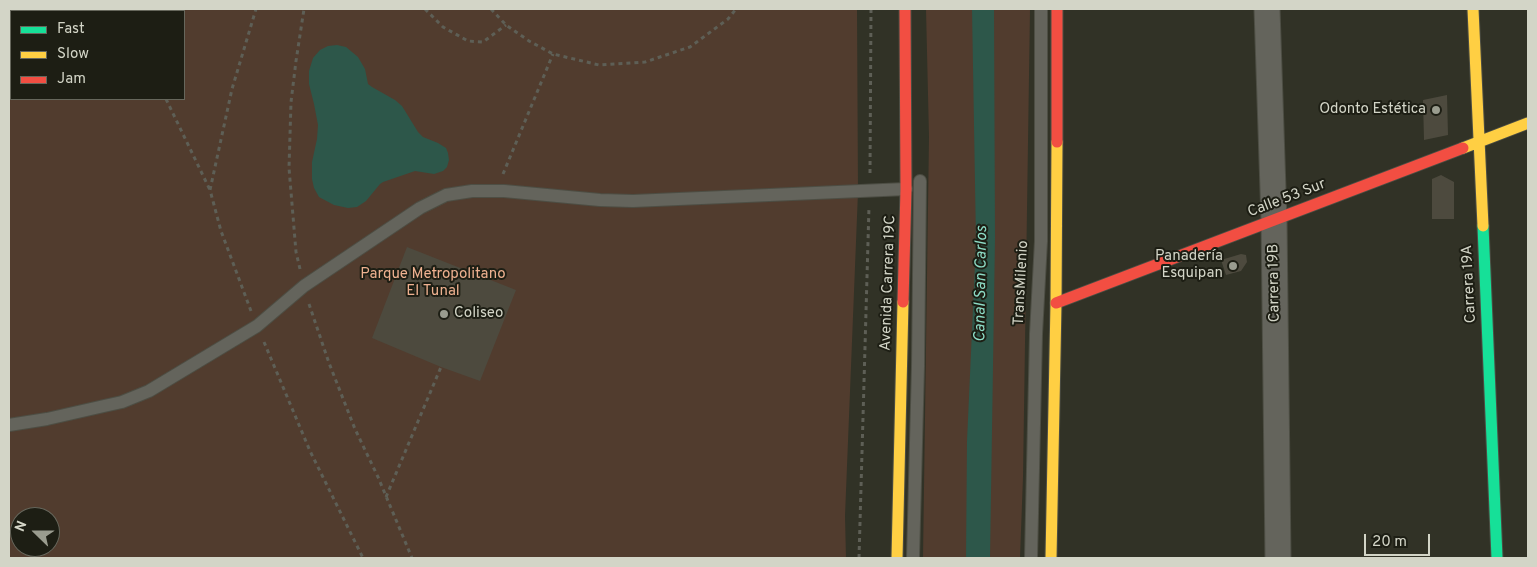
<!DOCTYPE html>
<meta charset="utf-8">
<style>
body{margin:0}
#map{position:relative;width:1537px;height:567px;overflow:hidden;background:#313226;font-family:Overpass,sans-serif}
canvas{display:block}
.frame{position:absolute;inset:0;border:10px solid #d3d5c7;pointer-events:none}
.legend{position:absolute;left:10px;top:10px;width:175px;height:90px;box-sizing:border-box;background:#1d1e14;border:1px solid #66675c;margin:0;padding:6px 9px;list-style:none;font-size:15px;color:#d3d5c7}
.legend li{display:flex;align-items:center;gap:10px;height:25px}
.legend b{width:25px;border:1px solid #66675c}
.north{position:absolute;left:10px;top:507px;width:50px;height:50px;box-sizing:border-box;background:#1d1e14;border:1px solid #66675c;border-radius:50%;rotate:292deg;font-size:14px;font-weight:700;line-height:20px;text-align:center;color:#d3d5c7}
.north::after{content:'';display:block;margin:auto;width:18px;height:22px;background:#9a9c8f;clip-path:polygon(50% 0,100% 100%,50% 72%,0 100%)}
.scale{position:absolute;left:1364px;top:534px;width:66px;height:22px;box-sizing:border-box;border:2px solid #d3d5c7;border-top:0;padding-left:6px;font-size:15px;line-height:18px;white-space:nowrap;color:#d3d5c7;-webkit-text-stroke:4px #1d1e14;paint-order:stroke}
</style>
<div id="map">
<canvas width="1537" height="567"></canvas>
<div class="frame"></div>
<ul class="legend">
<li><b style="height:6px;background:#16e098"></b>Fast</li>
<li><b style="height:6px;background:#ffcf43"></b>Slow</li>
<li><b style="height:6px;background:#f24e42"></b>Jam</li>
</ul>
<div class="north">N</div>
<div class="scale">20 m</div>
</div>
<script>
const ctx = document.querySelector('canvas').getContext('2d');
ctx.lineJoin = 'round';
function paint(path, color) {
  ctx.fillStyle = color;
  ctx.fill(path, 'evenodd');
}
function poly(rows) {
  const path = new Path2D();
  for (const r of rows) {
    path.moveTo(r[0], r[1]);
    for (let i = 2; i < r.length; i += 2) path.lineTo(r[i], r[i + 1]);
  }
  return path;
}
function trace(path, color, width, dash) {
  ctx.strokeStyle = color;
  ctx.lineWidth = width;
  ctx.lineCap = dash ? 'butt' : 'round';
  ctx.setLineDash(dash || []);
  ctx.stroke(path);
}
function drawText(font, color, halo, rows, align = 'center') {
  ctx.font = font + ' Overpass,sans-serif';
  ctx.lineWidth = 4;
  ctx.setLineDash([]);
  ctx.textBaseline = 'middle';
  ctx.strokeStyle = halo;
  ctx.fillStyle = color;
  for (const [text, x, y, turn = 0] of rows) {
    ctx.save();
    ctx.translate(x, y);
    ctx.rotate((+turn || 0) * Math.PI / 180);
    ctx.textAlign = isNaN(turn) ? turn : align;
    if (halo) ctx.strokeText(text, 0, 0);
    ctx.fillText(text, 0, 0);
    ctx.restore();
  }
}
paint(poly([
 [9,9,857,9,858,192,845,516,846,558,9,558],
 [11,11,184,11,184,99,11,99],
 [20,517,50,517,50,547,20,547],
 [926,9,1030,9,1023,477,1020,558,923,558,929,137]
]), '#513c2e');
paint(poly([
 [972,9,994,9,995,238,990,558,966,558,967,441,976,242],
 [337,45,346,47,358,57,365,69,368,84,372,87,395,100,402,106,418,132,423,137,438,143,446,148,448,153,449,160,447,167,443,171,434,174,415,171,383,182,380,184,366,201,357,207,348,208,334,205,319,197,314,188,312,179,312,162,317,139,318,125,314,104,309,84,309,71,313,58,320,50,328,46]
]), '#2d574a');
paint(poly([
 [1447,95,1448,135,1424,140,1423,100],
 [1441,175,1454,182,1454,219,1432,219,1432,179],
 [407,247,516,290,480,381,441,367,372,338],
 [1241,254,1246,255,1247,262,1241,271,1226,275,1221,260]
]), '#4d4a3e');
const lane = poly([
 [9,425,47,419,104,406,122,402,149,391,257,326,304,286,420,208,446,195,472,191,504,191,600,200,633,201,906,189],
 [913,558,918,366,920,181],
 [1031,558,1036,334,1041,241,1041,9]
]);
const street = poly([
 [1267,9,1274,220,1278,558]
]);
const fast = poly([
 [1483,226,1497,558]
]);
const slow = poly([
 [1473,9,1483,226],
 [1463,148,1528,123],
 [897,558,903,302],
 [1051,558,1056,303,1057,142]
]);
const jam = poly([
 [1057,142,1057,9],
 [903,302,906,189,905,9],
 [1056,303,1463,148]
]);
trace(lane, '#4d4e44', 14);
trace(street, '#4d4e44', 27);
trace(fast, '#4d4e44', 13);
trace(slow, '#4d4e44', 13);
trace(jam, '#4d4e44', 13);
trace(poly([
 [101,9,105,11],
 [425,9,443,27,468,41,483,42,506,25],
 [491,9,506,25,529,41,553,54,599,65,645,62,690,47,728,19,736,9],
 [166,99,210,190],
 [870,173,871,9],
 [503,174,553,54],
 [300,269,296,252,289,168,291,102,296,61,304,9],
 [309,304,329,363,355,429,378,477,412,558],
 [251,311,221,231,210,190,232,89,256,9],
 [264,342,310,451,363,558],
 [386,497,441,367],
 [859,558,869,207]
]), '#5e5f56', 3, [4, 4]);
trace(lane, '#64645c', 12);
trace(street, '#64645c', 25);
trace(fast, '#16e098', 11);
trace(slow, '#ffcf43', 11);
trace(jam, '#f24e42', 11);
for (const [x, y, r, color] of [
 [1436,110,5,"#9a9c8f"],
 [1233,266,5,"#9a9c8f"],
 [444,314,5,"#9a9c8f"]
]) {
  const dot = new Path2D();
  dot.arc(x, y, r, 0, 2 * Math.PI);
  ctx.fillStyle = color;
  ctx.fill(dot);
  trace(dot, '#1d1e14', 2);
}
drawText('15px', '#d3d5c7', '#1d1e14', [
 ["Odonto Estética",1426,110],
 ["Panadería",1223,257],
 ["Esquipan",1223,274],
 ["Coliseo",454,314,"left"]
], 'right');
drawText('15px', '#d3d5c7', '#1d1e14', [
 ["Calle 53 Sur",1287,199,-21],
 ["Avenida Carrera 19C",889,283,-88],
 ["TransMilenio",1022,283,-87],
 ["Carrera 19B",1275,283,-91],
 ["Carrera 19A",1470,284,-93]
]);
drawText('15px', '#eeb190', '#1d1e14', [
 ["Parque Metropolitano",433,275],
 ["El Tunal",433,292]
]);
drawText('italic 16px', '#8ddcc6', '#1d1e14', [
 ["Canal San Carlos",982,284,-89]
]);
</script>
